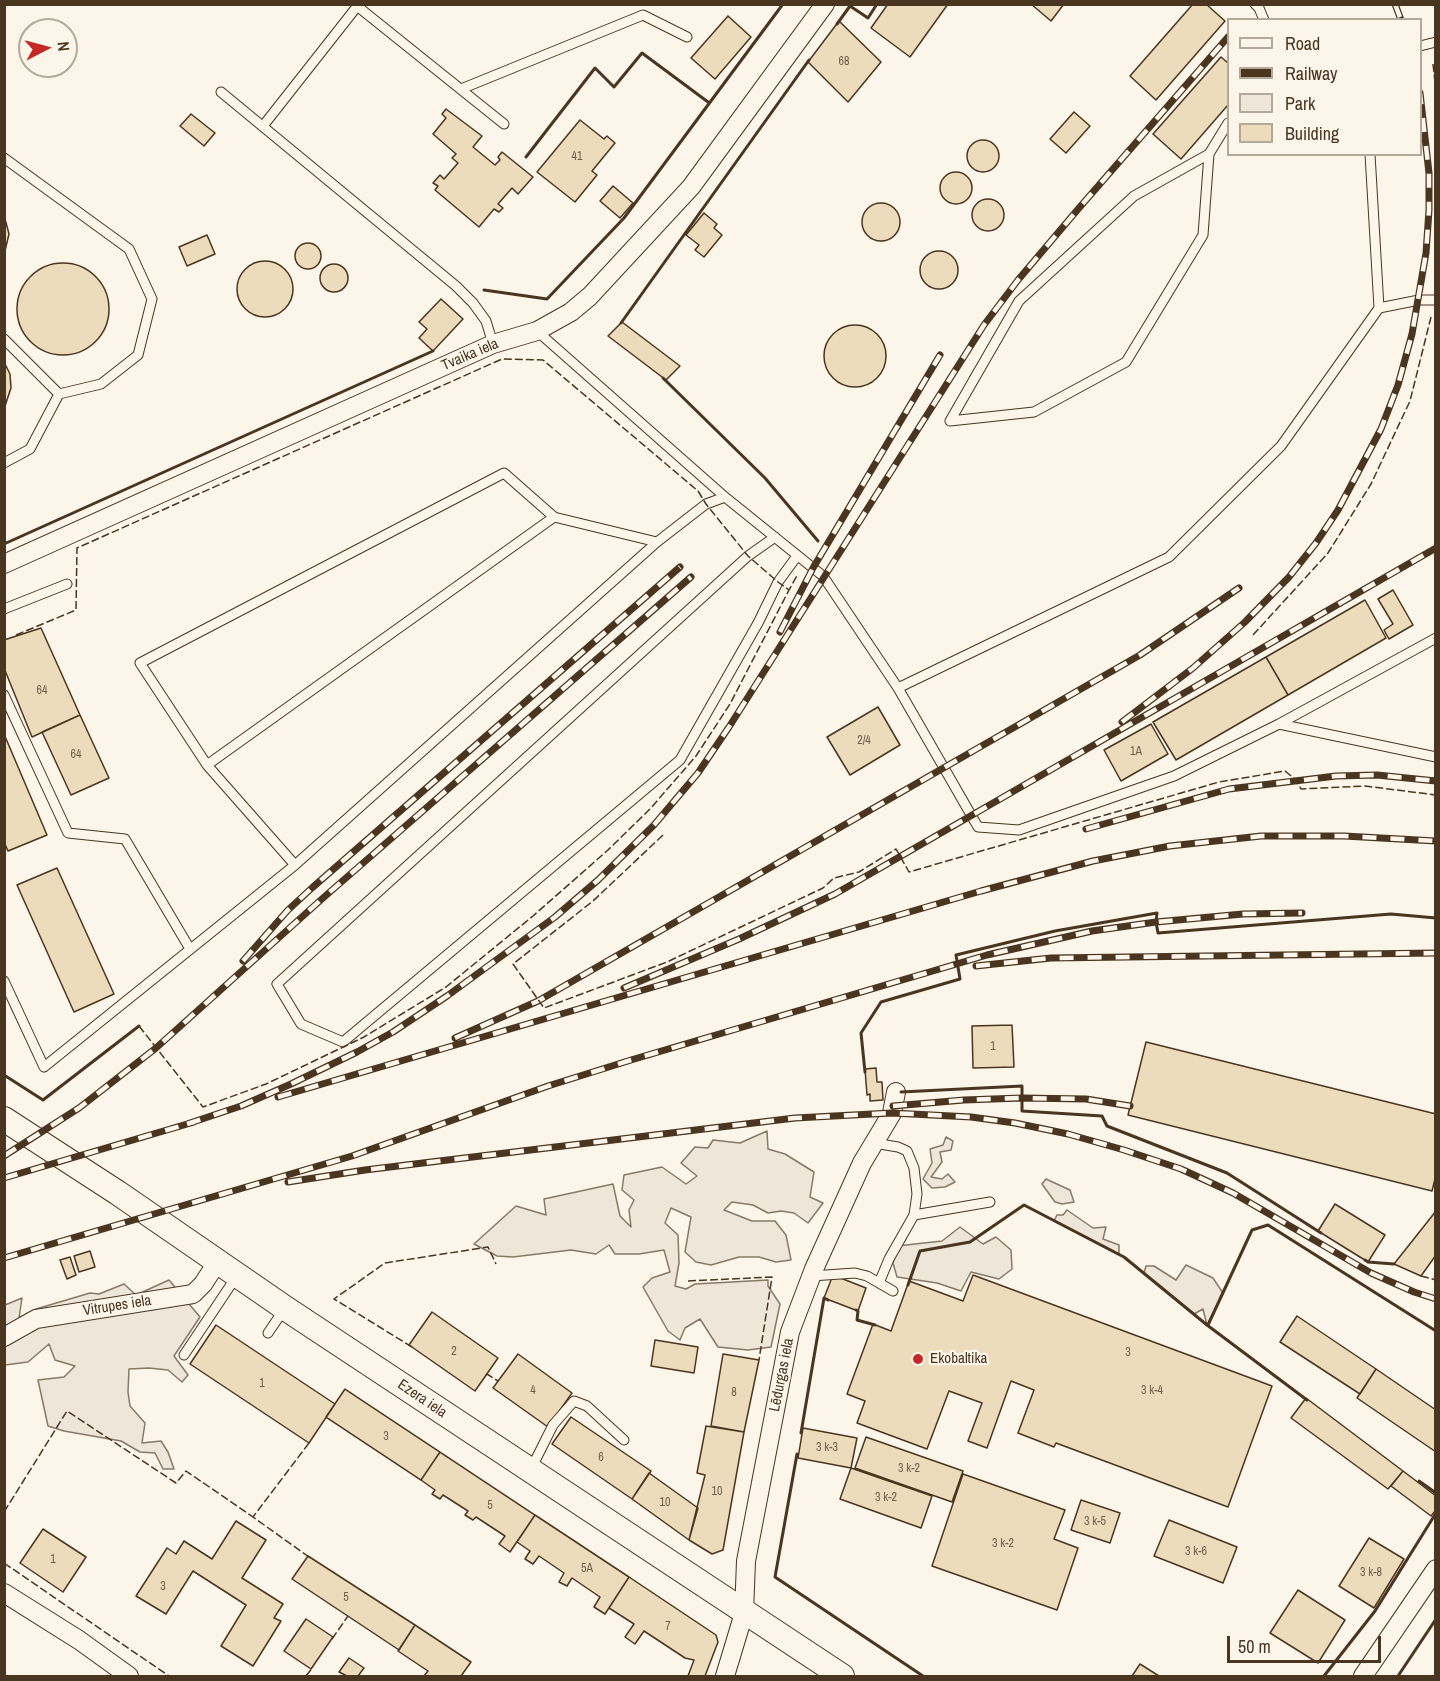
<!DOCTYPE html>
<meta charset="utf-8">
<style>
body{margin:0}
#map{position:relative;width:1440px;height:1681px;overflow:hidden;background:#fbf6e9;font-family:"Archivo Narrow",sans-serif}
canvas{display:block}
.frame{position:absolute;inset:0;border:6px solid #4a3520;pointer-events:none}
.legend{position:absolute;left:1227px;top:18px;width:195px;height:138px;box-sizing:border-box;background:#fbf6e9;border:2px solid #b4a999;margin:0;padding:8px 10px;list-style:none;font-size:18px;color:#4a3520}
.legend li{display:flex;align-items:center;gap:12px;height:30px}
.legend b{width:30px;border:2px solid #b4a999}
.north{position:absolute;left:18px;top:18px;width:60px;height:60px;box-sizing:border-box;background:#fbf6e9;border:2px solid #b4a999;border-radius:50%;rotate:84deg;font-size:16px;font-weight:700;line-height:24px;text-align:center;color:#4a3520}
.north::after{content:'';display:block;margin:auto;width:21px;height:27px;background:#c62828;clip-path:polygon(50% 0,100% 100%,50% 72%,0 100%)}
.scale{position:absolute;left:1227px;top:1636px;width:154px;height:27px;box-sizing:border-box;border:3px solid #4a3520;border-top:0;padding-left:8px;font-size:18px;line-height:21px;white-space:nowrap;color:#4a3520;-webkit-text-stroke:4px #fbf6e9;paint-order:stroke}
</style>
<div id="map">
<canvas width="1440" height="1681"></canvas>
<div class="frame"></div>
<ul class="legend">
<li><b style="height:8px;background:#fbf6e9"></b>Road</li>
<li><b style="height:8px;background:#4a3520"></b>Railway</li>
<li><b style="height:16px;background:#ede6d9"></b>Park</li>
<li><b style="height:16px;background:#ecdcbc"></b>Building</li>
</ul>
<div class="north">N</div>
<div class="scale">50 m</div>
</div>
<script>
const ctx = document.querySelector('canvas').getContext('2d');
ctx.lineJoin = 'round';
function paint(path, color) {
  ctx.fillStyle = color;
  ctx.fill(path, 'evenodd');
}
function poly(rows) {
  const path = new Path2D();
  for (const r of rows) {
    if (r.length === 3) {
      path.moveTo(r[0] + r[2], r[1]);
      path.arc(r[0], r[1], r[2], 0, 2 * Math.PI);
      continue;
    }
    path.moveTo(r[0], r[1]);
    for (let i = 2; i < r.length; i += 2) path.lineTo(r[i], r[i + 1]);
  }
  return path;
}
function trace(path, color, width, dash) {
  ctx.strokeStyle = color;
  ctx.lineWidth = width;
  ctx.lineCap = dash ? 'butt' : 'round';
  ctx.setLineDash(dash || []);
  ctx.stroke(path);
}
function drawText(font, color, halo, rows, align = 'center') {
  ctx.font = font + ' "Archivo Narrow",sans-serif';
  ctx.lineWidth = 4.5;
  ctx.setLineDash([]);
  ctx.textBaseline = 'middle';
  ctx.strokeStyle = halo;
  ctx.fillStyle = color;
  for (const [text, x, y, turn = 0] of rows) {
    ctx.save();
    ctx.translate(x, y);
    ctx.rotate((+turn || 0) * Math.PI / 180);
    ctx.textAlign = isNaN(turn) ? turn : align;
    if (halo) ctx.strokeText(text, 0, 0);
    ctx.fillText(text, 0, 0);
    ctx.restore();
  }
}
const green = poly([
 [767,1131,768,1149,785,1154,814,1172,810,1197,823,1203,808,1223,794,1213,781,1211,768,1213,753,1205,732,1202,724,1210,752,1221,775,1221,786,1235,791,1260,776,1262,759,1257,739,1257,711,1265,696,1262,685,1252,691,1217,671,1208,665,1223,678,1235,679,1263,675,1286,686,1289,695,1284,768,1280,768,1286,780,1304,771,1347,748,1350,718,1347,700,1319,685,1328,680,1340,668,1331,643,1287,652,1278,670,1272,664,1250,639,1254,615,1254,609,1245,596,1254,571,1250,513,1257,497,1256,474,1244,516,1206,546,1215,544,1199,613,1184,620,1216,631,1227,629,1210,634,1200,622,1190,624,1175,662,1167,686,1184,697,1176,681,1163,695,1147,708,1148,713,1140,740,1143,767,1131],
 [946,1137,953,1141,951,1150,940,1152,942,1162,931,1177,942,1179,948,1174,955,1182,945,1187,932,1188,923,1179,932,1163,930,1149,943,1145,946,1137],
 [1046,1179,1070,1190,1074,1202,1062,1204,1055,1202,1042,1184,1046,1179],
 [1067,1210,1093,1228,1106,1227,1103,1239,1119,1245,1119,1255,1054,1221,1057,1215,1063,1215,1067,1210],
 [960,1227,983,1244,996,1237,1011,1250,1012,1269,999,1279,971,1272,961,1291,937,1283,897,1277,893,1263,897,1246,942,1241,960,1227],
 [1186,1265,1213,1278,1223,1293,1207,1325,1203,1309,1194,1314,1144,1273,1146,1266,1154,1266,1176,1280,1186,1265],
 [169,1280,200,1317,174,1356,188,1375,182,1382,168,1370,149,1368,129,1369,128,1392,130,1406,145,1423,142,1443,161,1441,168,1452,174,1469,163,1469,155,1453,140,1452,121,1441,64,1431,48,1426,38,1380,64,1377,75,1366,55,1360,49,1344,28,1362,5,1365,5,1305,22,1298,19,1318,36,1309,90,1293,99,1294,124,1284,136,1295,169,1280]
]);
paint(green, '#ede6d9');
trace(green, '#887966', 1.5);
const building = poly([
 [888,4,948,4,910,57,871,28,888,4],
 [1031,4,1064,4,1051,21,1031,4],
 [1193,4,1206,4,1225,21,1156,100,1130,76,1193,4],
 [728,16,751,37,715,79,691,58,728,16],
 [839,21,881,62,848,102,808,62,839,21],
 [1221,57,1228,63,1228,105,1181,159,1153,134,1221,57],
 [446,109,482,136,473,147,495,165,500,160,498,157,502,152,533,177,518,194,512,188,498,204,503,208,499,212,494,209,479,227,435,190,438,186,433,183,440,175,444,179,458,163,452,158,456,154,433,134,446,118,442,114,446,109],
 [1074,112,1090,126,1066,153,1050,139,1074,112],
 [191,114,215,133,204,146,180,126,191,114],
 [580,120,604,139,607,136,615,143,592,171,597,175,575,202,537,172,580,120],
 [983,156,16],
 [956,188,16],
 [613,186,633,203,620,218,600,201,613,186],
 [988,215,16],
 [881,222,19],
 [704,213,717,224,714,228,722,235,704,257,695,250,699,245,686,235,704,213],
 [4,215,9,234,4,255,4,215],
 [207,235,215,254,187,266,179,247,207,235],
 [308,256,13],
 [939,270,19],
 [265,289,28],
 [63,309,46],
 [334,278,14],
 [441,299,463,319,433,351,419,338,427,329,419,322,441,299],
 [622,322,680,366,666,380,608,336,622,322],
 [855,356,31],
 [4,362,10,374,11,388,4,409,4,362],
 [1393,590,1413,625,1389,639,1384,630,1393,624,1378,599,1393,590],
 [1365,600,1386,638,1288,695,1266,657,1365,600],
 [41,628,80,715,32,737,4,668,4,640,41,628],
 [1266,657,1288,695,1176,760,1153,722,1266,657],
 [878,707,900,745,850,775,827,737,878,707],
 [80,715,109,778,71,795,42,732,80,715],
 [1151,724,1168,754,1121,781,1104,750,1151,724],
 [4,734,47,835,8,851,4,842,4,734],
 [57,868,114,994,74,1012,17,885,57,868],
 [1012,1025,1014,1067,973,1068,972,1026,1012,1025],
 [1146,1042,1436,1114,1436,1175,1432,1191,1128,1115,1146,1042],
 [876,1068,877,1082,882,1082,883,1100,870,1101,870,1094,867,1095,865,1069,876,1068],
 [1335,1204,1385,1235,1368,1262,1318,1231,1335,1204],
 [1436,1211,1436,1255,1421,1276,1394,1264,1436,1211],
 [90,1251,95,1267,79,1272,74,1256,90,1251],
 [70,1257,76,1275,67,1279,60,1260,70,1257],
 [833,1275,866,1288,858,1311,824,1298,833,1275],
 [973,1275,1272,1386,1228,1507,1056,1443,1054,1447,1018,1433,1034,1390,1011,1381,987,1448,968,1441,982,1403,949,1391,927,1449,857,1423,865,1401,847,1394,873,1324,891,1331,909,1281,963,1301,973,1275],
 [432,1312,498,1358,475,1391,409,1345,432,1312],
 [1297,1316,1376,1369,1360,1394,1280,1342,1297,1316],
 [216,1325,335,1404,309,1443,190,1364,216,1325],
 [655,1340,698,1347,694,1373,651,1366,655,1340],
 [518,1354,572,1393,548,1427,493,1388,518,1354],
 [723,1354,759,1360,744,1432,711,1426,723,1354],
 [1376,1369,1436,1410,1436,1452,1357,1398,1376,1369],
 [345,1389,440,1452,421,1480,326,1417,345,1389],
 [1306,1398,1403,1471,1388,1489,1291,1418,1306,1398],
 [571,1417,651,1471,632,1499,552,1444,571,1417],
 [706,1426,744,1432,723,1550,712,1554,689,1540,705,1475,697,1473,706,1426],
 [803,1428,857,1438,851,1468,798,1458,803,1428],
 [866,1437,963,1471,952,1502,855,1468,866,1437],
 [440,1452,535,1515,510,1552,499,1544,505,1536,476,1517,473,1520,465,1515,468,1511,443,1495,440,1499,432,1494,435,1490,421,1480,440,1452],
 [851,1468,932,1496,921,1528,840,1499,851,1468],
 [1403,1471,1436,1496,1436,1510,1431,1516,1391,1486,1403,1471],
 [649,1473,698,1508,689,1540,632,1499,649,1473],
 [963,1474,1065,1510,1054,1539,1078,1548,1057,1610,932,1566,963,1474],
 [1081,1500,1120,1513,1110,1543,1071,1530,1081,1500],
 [535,1515,629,1577,605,1614,594,1607,600,1597,572,1578,567,1586,559,1582,564,1573,539,1556,533,1564,525,1559,530,1551,517,1542,535,1515],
 [1169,1520,1237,1547,1223,1583,1154,1556,1169,1520],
 [236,1521,266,1540,242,1578,283,1604,274,1618,281,1621,253,1666,221,1646,246,1605,193,1571,166,1614,136,1596,167,1548,176,1554,184,1541,212,1559,236,1521],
 [43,1529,86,1557,63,1592,20,1563,43,1529],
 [1369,1538,1404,1559,1374,1608,1339,1586,1369,1538],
 [308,1556,415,1625,399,1650,292,1579,308,1556],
 [629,1577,716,1635,718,1642,705,1676,688,1676,694,1660,685,1658,644,1631,635,1644,625,1637,634,1624,609,1608,629,1577],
 [1298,1590,1345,1620,1318,1663,1270,1633,1298,1590],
 [306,1619,333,1637,311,1669,284,1651,306,1619],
 [415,1625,471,1662,461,1676,424,1676,428,1671,398,1651,415,1625],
 [349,1658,364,1668,358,1676,347,1676,339,1672,349,1658],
 [1140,1664,1159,1676,1132,1676,1140,1664]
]);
paint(building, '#ecdcbc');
trace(building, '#4a3520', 1.5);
const service = poly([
 [1255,4,1259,8,1264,20],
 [357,6,504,124],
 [1420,46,1436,42],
 [461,89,643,15,687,37],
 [221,92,456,286,473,303,486,321,493,344],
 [263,126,359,4],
 [1209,154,1134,196,1019,301,950,421,1034,412,1126,362,1203,235,1209,154,1228,123],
 [4,158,129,249,152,299,138,355,101,384,59,394,4,339],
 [1379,308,1419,300,1436,300],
 [537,331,725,497,823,576,898,688,978,827,1019,830,1174,776,1279,724,1436,638],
 [4,463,30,449,59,394],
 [554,517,504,473,140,663,207,765,295,865,657,542,706,504,725,497],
 [775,537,748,556,277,984,301,1024,343,1042,680,760,758,623,778,582,797,556],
 [4,609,67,584],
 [898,688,1169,557,1281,446,1379,308,1370,154],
 [4,695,68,833,125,839,190,949],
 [1279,724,1436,757],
 [207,765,554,517,657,542],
 [4,981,44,1067,295,865],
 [874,1143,898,1147,907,1151,914,1168,917,1194,914,1215,889,1259,879,1283],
 [914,1215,990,1202],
 [811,1276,855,1273,867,1276,893,1291],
 [268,1333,285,1308],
 [184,1355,236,1277],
 [531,1469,553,1425,574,1401,587,1406,624,1440]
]);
const minor = poly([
 [4,564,493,344,537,331,571,312,590,296,691,187,825,4],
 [4,1337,36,1319,193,1294,203,1284,218,1261],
 [4,1593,79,1640,129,1676],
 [725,1676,744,1613,746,1561,790,1332,814,1269,862,1163,892,1113,896,1092],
 [1363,1676,1436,1569]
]);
const tertiary = poly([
 [4,1119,118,1193,285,1308,842,1676]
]);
trace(service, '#4a3520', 11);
trace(minor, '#4a3520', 20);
trace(tertiary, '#4a3520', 26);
trace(service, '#fbf6e9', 9);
trace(minor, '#fbf6e9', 18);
trace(tertiary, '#fbf6e9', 24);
const rail = poly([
 [1395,4,1401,20],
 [780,632,813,568,940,355],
 [1122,722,1193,668,1245,622,1289,577,1316,543,1338,510,1381,429,1398,385,1412,334,1426,253,1429,210,1429,173,1420,93],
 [1086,829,1229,789,1336,776,1377,775,1436,781],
 [243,961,288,910,313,887,680,567],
 [976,966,1051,958,1436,953],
 [624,988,739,939,835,894,1436,548],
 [455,1038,538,1001,1140,655,1239,588],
 [278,1097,981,891,1093,861,1170,846,1261,836,1344,836,1436,841],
 [893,1106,964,1100,1022,1098,1086,1099,1130,1106],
 [187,1124,241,1106,291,1084,357,1052,393,1032,447,996,555,917,598,880,654,825,698,773,729,727,984,325,1018,280,1079,208,1228,37],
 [4,1156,79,1108,156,1048,323,898,691,577],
 [4,1178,194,1122],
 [288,1182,365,1170,795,1118,892,1113,971,1117,1015,1123,1068,1134,1124,1150,1181,1169,1233,1193,1371,1273,1414,1292,1436,1299],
 [4,1258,352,1156,548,1086,631,1060,987,955,1092,931,1156,922,1243,914,1302,913]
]);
trace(rail, '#4a3520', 7);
trace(rail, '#fbf6e9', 4.5, [14]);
trace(poly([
 [1433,64,1436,91],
 [16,635,76,610,77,548,502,359,543,360,698,491,706,504,748,556,778,582,789,590,798,574],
 [1253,635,1328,553,1371,484,1410,401,1431,317],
 [663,835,593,901,513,964,544,1008,667,962,823,888,834,878,859,872,896,849,909,872,1219,782,1285,771,1296,780,1301,789,1365,786,1436,795],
 [139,1026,203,1107,266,1084,364,1037,446,987,533,916,608,850,650,809,696,756,730,704,789,590],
 [1421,1276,1436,1280],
 [688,1281,772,1277,759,1360],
 [412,1347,334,1299,385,1263,488,1247,496,1264],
 [486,1375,487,1374,498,1381],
 [309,1443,253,1517,309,1557],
 [4,1512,67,1411,176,1483,186,1471,253,1517],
 [4,1563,169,1676],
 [332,1639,348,1616],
 [306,1676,313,1667]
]), '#4a3520', 1.5, [8, 3]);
trace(poly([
 [837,24,850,6,868,18,877,4],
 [526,157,595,68,614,87,642,53,708,102],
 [484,290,547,299,624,218,783,4],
 [621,323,809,60],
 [663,378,765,478,818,541],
 [4,544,433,351],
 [865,1072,861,1033,881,1002,960,979,956,955,1055,931,1157,913,1156,922,1158,933,1391,914,1436,918],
 [4,1075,43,1100,139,1026],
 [901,1092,1022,1086,1022,1111,1102,1116,1107,1126,1227,1173,1321,1233],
 [1365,1260,1368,1262,1394,1264],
 [908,1285,920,1251,970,1242,1024,1205,1124,1257,1207,1325,1307,1400],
 [856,1310,858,1311,857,1320,875,1325],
 [1208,1325,1252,1230,1268,1225,1436,1331],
 [801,1433,824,1298,828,1300],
 [797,1454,775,1577,923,1676],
 [1419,1481,1436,1493],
 [1324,1676,1375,1611,1436,1513],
 [1398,1676,1436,1619]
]), '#4a3520', 3);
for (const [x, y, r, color] of [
 [918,1359,6,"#c62828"]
]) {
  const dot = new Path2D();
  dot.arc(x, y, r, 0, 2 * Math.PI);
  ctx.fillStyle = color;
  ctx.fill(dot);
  trace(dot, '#fbf6e9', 2);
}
drawText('12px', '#725f47', null, [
 ["68",844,62],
 ["41",577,157],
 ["64",42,691],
 ["2/4",864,741],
 ["1A",1136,752],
 ["64",76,755],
 ["1",993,1047],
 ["2",454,1352],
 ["3",1128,1353],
 ["1",262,1384],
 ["4",533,1391],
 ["3 k-4",1152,1391],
 ["8",734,1393],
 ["3",386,1437],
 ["3 k-3",827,1448],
 ["6",601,1458],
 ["3 k-2",909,1469],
 ["10",717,1492],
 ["3 k-2",886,1498],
 ["10",665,1503],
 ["5",490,1506],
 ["3 k-5",1095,1522],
 ["3 k-2",1003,1544],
 ["3 k-6",1196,1552],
 ["1",53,1560],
 ["5A",587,1569],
 ["3 k-8",1371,1573],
 ["3",163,1587],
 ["5",346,1598],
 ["7",668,1627]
]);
drawText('15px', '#4a3520', '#fbf6e9', [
 ["Tvaika iela",470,355,-23],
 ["Vitrupes iela",117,1306,-9],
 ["Lēdurgas iela",782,1375,-79],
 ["Ezera iela",422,1399,34]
]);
drawText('15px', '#4a3520', '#fbf6e9', [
 ["Ekobaltika",930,1359]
], 'left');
</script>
